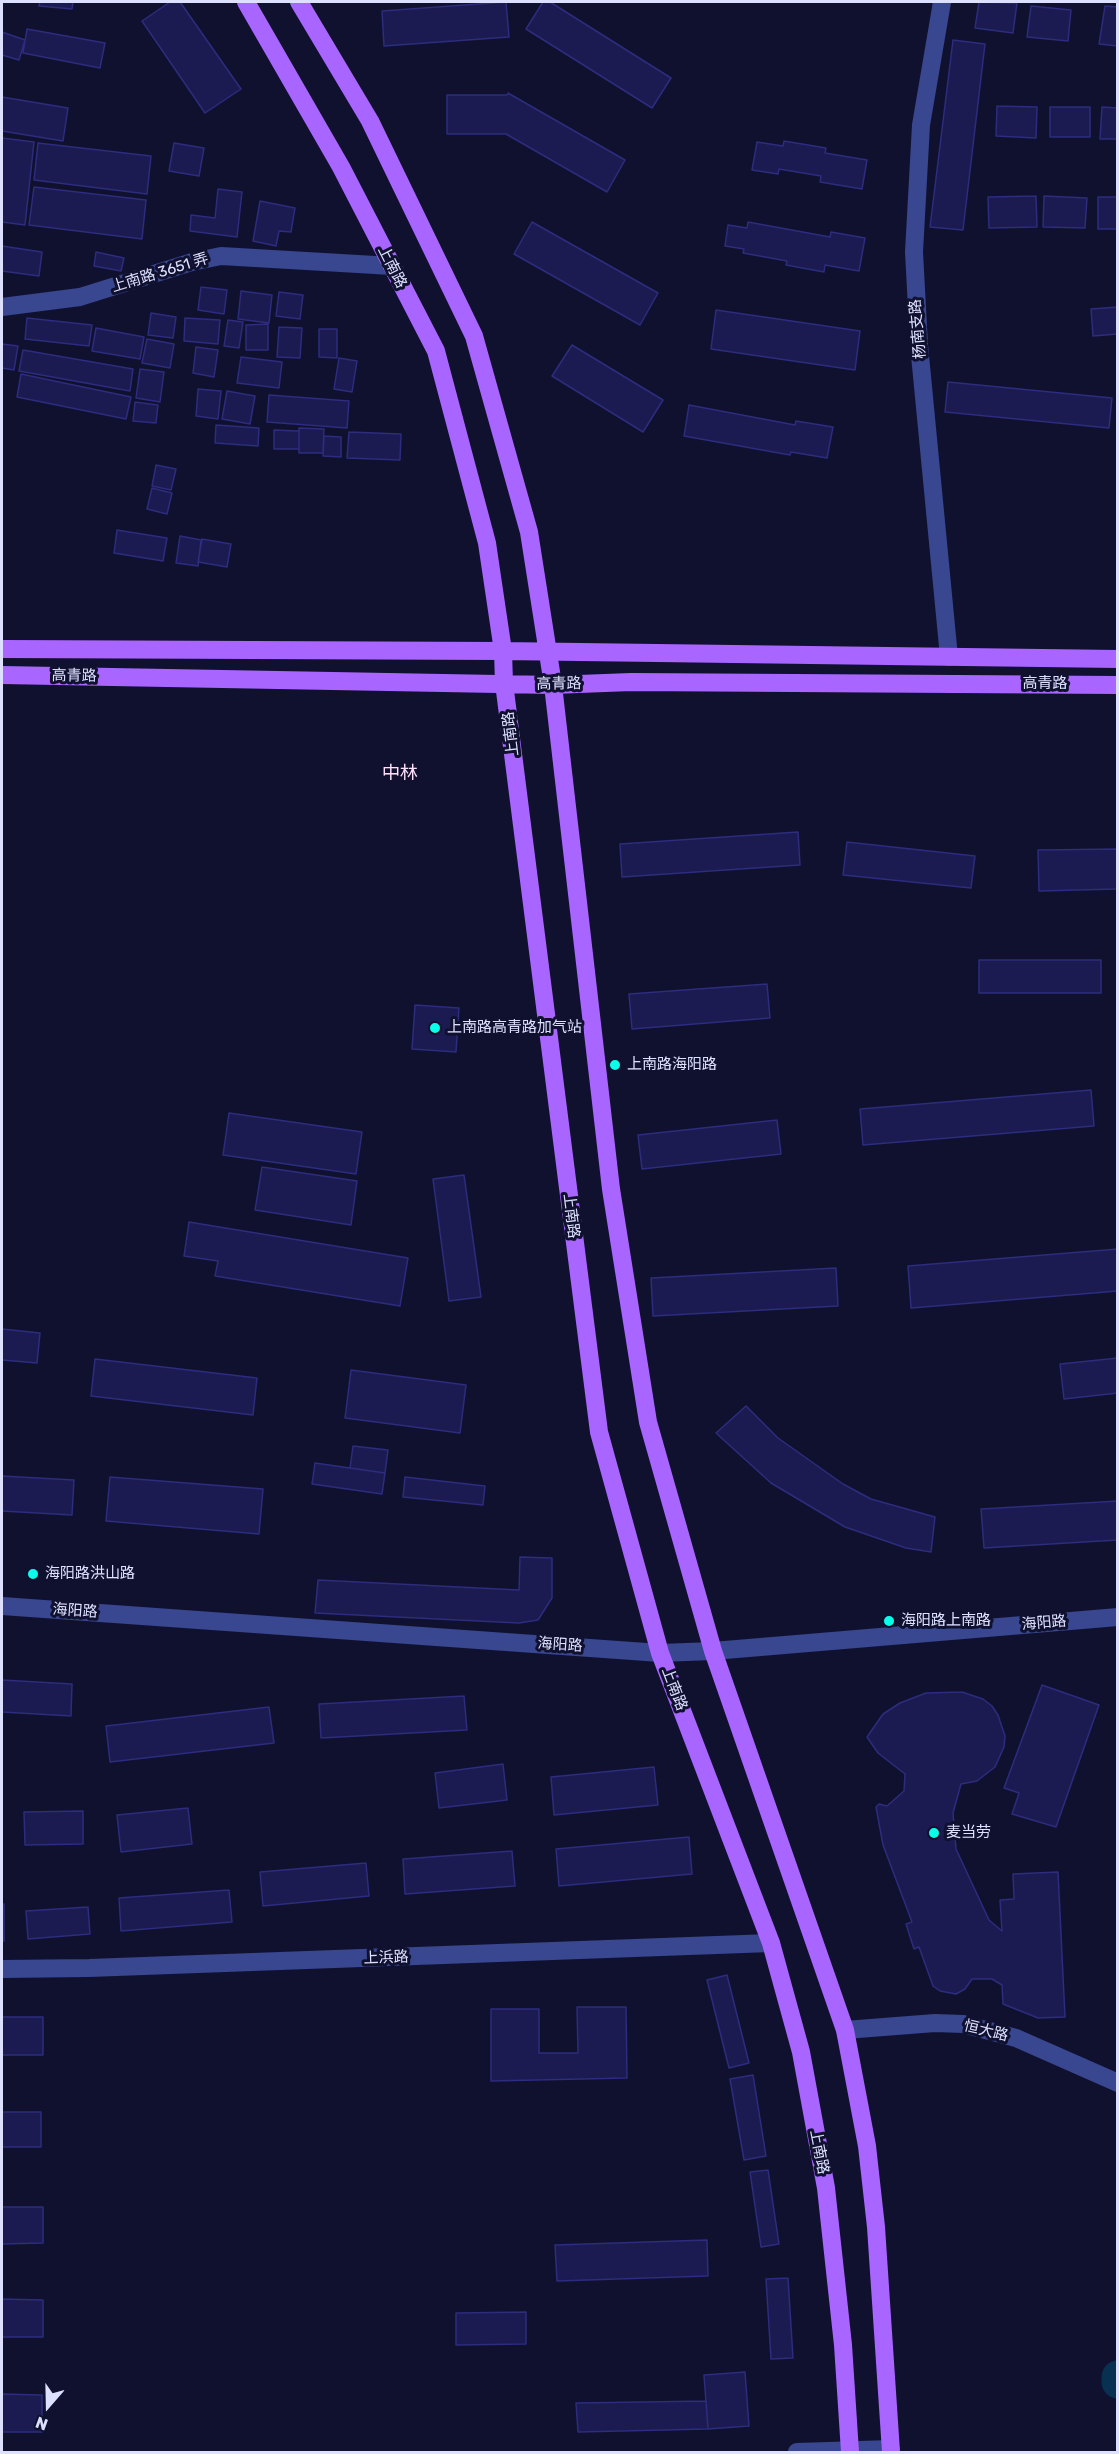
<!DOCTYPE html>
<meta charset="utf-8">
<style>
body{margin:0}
#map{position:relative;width:1119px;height:2454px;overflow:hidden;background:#10112f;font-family:Rubik,sans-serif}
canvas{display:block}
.frame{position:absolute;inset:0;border:3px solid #dee0ff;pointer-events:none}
.north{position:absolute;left:18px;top:2376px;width:60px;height:60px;-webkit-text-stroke:4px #10112f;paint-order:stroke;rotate:200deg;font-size:16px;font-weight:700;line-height:24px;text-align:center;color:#dee0ff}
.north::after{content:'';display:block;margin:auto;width:21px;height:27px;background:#dee0ff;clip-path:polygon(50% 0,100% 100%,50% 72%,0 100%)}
</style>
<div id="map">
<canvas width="1119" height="2454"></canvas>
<div class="frame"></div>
<div class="north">N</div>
</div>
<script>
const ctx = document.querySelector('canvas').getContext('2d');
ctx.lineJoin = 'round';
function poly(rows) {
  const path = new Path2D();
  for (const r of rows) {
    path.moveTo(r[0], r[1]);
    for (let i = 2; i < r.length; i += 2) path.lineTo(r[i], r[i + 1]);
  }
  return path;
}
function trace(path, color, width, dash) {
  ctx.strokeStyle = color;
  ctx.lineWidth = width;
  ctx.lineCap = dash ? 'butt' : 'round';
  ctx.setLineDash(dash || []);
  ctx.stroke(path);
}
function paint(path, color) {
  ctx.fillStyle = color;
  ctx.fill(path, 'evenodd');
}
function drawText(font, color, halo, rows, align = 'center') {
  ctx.font = font + ' Rubik,"Noto Sans SC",sans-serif';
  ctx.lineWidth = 6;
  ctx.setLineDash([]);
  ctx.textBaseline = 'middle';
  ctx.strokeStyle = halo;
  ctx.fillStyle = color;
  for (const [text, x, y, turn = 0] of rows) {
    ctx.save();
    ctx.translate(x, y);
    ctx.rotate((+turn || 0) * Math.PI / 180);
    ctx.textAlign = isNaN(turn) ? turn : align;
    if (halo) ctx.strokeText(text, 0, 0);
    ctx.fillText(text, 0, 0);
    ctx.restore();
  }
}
trace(poly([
 [1118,2377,1118,2382]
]), '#083050', 33);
const building = poly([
 [40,2,73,2,72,9,39,6,40,2],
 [170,2,180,2,241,89,205,113,142,21,170,2],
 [506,2,509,37,384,46,382,11,506,2],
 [543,2,550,2,671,78,652,108,526,29,543,2],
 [979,2,1017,3,1013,33,975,28,979,2],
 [1031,6,1071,10,1068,41,1027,37,1031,6],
 [1105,6,1118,7,1118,46,1099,44,1105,6],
 [27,29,105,43,100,68,23,53,27,29],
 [2,32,25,40,19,60,2,55,2,32],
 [953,40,985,44,963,230,930,227,953,40],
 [508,93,625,160,607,192,506,134,447,134,447,95,507,95,508,93],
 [2,97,68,108,63,141,2,131,2,97],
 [997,106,1037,107,1036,138,996,136,997,106],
 [1050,107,1090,107,1090,137,1050,137,1050,107],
 [1102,107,1118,108,1118,139,1100,139,1102,107],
 [2,138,34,142,25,225,2,222,2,138],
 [784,141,826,148,825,153,867,160,862,189,820,182,821,176,779,169,778,174,752,170,757,142,783,146,784,141],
 [38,143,151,156,147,194,34,180,38,143],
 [174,143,204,148,199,176,169,171,174,143],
 [34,187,146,200,142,239,29,225,34,187],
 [218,189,242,192,237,237,190,231,191,215,215,218,218,189],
 [1036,196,1037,227,989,228,988,197,1036,196],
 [1044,196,1087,198,1085,228,1043,227,1044,196],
 [1098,197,1118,197,1118,229,1098,229,1098,197],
 [260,201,295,208,291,232,279,231,276,246,253,241,260,201],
 [532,222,658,293,640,325,514,254,532,222],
 [748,222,830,237,831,232,865,238,859,271,825,265,824,272,786,265,787,261,743,253,744,249,725,246,728,225,747,228,748,222],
 [2,246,42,252,39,276,2,271,2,246],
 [96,252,124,258,121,271,94,266,96,252],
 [201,287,227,290,224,314,198,310,201,287],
 [241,291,272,295,269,323,238,319,241,291],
 [279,292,303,295,300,319,276,316,279,292],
 [1118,307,1118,334,1093,336,1091,309,1118,307],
 [716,310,860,331,855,370,711,349,716,310],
 [151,313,176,317,173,338,148,335,151,313],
 [27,318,92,325,89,346,25,339,27,318],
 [185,318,220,320,218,344,184,341,185,318],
 [228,320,243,322,239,348,224,346,228,320],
 [268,324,268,350,246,350,246,325,268,324],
 [279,327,302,328,300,358,277,357,279,327],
 [96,328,144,337,140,359,92,351,96,328],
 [319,329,337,329,337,358,319,357,319,329],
 [147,339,174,344,170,368,142,363,147,339],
 [2,344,18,346,14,370,2,368,2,344],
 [572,345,663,400,643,432,552,376,572,345],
 [196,347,218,350,214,377,193,373,196,347],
 [23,350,133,369,130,391,19,371,23,350],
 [241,357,282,362,279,388,237,383,241,357],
 [339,358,357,361,352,392,334,389,339,358],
 [140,369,164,372,160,402,136,398,140,369],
 [21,374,131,397,126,419,17,397,21,374],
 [948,382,1112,398,1109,428,945,412,948,382],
 [198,389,221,391,218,419,196,416,198,389],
 [227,391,255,396,250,424,222,419,227,391],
 [269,395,349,401,347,428,267,422,269,395],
 [135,402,158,405,156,423,133,421,135,402],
 [689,405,795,425,796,421,833,427,827,458,791,452,790,455,684,436,689,405],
 [216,425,259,428,258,446,215,443,216,425],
 [299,428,324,429,323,453,299,453,299,428],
 [274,430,299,431,299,449,274,449,274,430],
 [349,432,401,434,400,460,347,458,349,432],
 [324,436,341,437,341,457,323,456,324,436],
 [156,465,176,469,171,490,152,486,156,465],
 [152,488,172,493,167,514,147,509,152,488],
 [117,530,167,538,163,561,114,553,117,530],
 [180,536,201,540,198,566,176,563,180,536],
 [202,539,231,544,227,567,198,562,202,539],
 [798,832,800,865,622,877,620,844,798,832],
 [847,842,975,856,971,888,843,875,847,842],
 [1118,849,1118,889,1039,891,1038,850,1118,849],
 [979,960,1101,960,1101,993,979,993,979,960],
 [767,984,770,1018,632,1029,629,994,767,984],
 [415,1005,459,1008,456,1052,412,1049,415,1005],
 [1091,1090,1094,1126,863,1145,860,1109,1091,1090],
 [229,1113,362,1132,356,1174,223,1155,229,1113],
 [777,1120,781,1154,642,1169,638,1135,777,1120],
 [262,1167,357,1181,351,1225,255,1210,262,1167],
 [464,1175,481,1297,449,1301,433,1179,464,1175],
 [189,1222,408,1258,400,1306,215,1276,218,1261,184,1256,189,1222],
 [1118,1249,1118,1291,911,1308,908,1266,1118,1249],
 [836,1268,838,1306,653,1316,651,1278,836,1268],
 [2,1329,40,1333,37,1363,2,1360,2,1329],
 [1118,1358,1118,1393,1064,1399,1060,1364,1118,1358],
 [95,1359,257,1378,253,1415,91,1396,95,1359],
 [351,1370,466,1385,460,1433,345,1418,351,1370],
 [746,1406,778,1438,843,1484,871,1499,935,1517,931,1552,906,1548,845,1527,771,1483,716,1433,746,1406],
 [353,1446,388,1450,385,1473,350,1468,353,1446],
 [315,1463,385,1473,382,1494,312,1484,315,1463],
 [2,1476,74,1480,72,1515,2,1511,2,1476],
 [110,1477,263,1489,259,1534,106,1521,110,1477],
 [405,1477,485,1486,483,1505,403,1497,405,1477],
 [1118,1501,1118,1540,984,1548,981,1509,1118,1501],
 [520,1557,552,1558,552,1598,538,1620,519,1623,315,1613,318,1580,519,1590,520,1557],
 [2,1680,72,1684,71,1716,2,1712,2,1680],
 [1042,1685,1099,1705,1056,1827,1012,1814,1019,1793,1004,1788,1042,1685],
 [962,1692,983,1699,992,1706,998,1715,1005,1736,1004,1747,995,1767,977,1781,961,1784,953,1813,956,1849,989,1920,1002,1931,1000,1900,1014,1899,1013,1874,1058,1872,1065,2017,1038,2018,1003,2004,1002,1985,992,1979,972,1979,965,1989,956,1994,940,1991,933,1986,919,1947,914,1949,906,1924,912,1922,883,1845,876,1807,879,1804,887,1806,904,1791,905,1774,878,1753,867,1737,883,1714,900,1703,926,1693,962,1692],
 [464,1696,467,1730,321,1738,319,1704,464,1696],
 [269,1707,274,1743,110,1762,106,1726,269,1707],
 [503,1764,507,1800,439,1808,435,1773,503,1764],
 [654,1767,658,1805,554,1815,551,1777,654,1767],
 [188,1808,192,1844,121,1852,117,1815,188,1808],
 [83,1811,83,1844,25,1845,24,1812,83,1811],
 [689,1837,692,1874,559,1886,556,1849,689,1837],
 [512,1851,515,1886,405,1894,403,1859,512,1851],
 [366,1863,369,1896,263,1906,260,1872,366,1863],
 [229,1890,232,1922,121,1931,119,1898,229,1890],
 [2,1904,4,1904,4,1941,2,1941,2,1904],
 [88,1907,90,1934,28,1939,26,1911,88,1907],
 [727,1975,749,2063,729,2068,707,1980,727,1975],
 [577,2007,626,2007,627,2078,491,2081,491,2009,539,2009,539,2053,578,2053,577,2007],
 [2,2017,43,2017,43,2055,2,2055,2,2017],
 [753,2075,766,2156,744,2160,730,2079,753,2075],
 [2,2112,41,2112,41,2147,2,2147,2,2112],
 [768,2170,779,2244,761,2247,750,2172,768,2170],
 [2,2207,43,2207,43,2243,2,2244,2,2207],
 [707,2240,708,2276,557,2281,555,2245,707,2240],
 [788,2278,793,2358,771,2359,766,2279,788,2278],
 [2,2299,43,2300,43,2337,2,2337,2,2299],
 [526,2312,526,2344,456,2345,456,2313,526,2312],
 [745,2372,749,2426,708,2429,704,2375,745,2372],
 [2,2394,42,2395,42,2432,2,2432,2,2394],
 [706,2401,708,2429,578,2432,576,2403,706,2401]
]);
paint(building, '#1c1b51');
trace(building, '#2d2c7e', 1.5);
trace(poly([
 [942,2,921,125,914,252,919,345,949,657],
 [2,307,80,297,192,262,221,256,392,266],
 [2,1606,660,1653,713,1651,1118,1617],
 [2,1969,89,1968,771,1943],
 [845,2030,935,2023,963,2024,1016,2038,1118,2083],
 [797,2452,891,2449]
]), '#394690', 18);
trace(poly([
 [246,2,341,167,436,351,487,543,503,651,504,683,599,1432,660,1653,771,1943,801,2052,826,2188,843,2345,850,2452],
 [299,2,370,121,474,336,529,532,553,685,611,1189,648,1422,713,1651,845,2030,867,2146,876,2227,891,2452],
 [2,649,503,651,1118,659],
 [2,675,553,685,631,682,1118,685]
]), '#a965ff', 18);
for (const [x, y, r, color] of [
 [435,1028,6,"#0affeb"],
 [615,1065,6,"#0affeb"],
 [33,1574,6,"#0affeb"],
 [889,1621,6,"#0affeb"],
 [934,1833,6,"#0affeb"]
]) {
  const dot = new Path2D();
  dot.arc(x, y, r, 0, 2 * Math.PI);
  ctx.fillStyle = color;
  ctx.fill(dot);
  trace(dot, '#10112f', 2);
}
drawText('15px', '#dee0ff', '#10112f', [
 ["上南路",392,267,63],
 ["上南路 3651 弄",160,273,-17],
 ["杨南支路",918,329,-95],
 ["高青路",74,676,1],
 ["高青路",559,684,-1],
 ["高青路",1045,684],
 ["上南路",511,734,-97],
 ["上南路",571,1216,83],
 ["海阳路",75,1611,4],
 ["海阳路",1044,1623,-5],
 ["海阳路",560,1645,4],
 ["上南路",674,1689,69],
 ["上浜路",386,1958,-2],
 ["恒大路",986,2031,14],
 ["上南路",819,2152,79]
]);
drawText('15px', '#dee0ff', '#10112f', [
 ["上南路高青路加气站",447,1028],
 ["上南路海阳路",627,1065],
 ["海阳路洪山路",45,1574],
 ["海阳路上南路",901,1621],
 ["麦当劳",946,1833]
], 'left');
drawText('18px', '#ffe0f9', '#10112f', [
 ["中林",400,774]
]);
</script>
